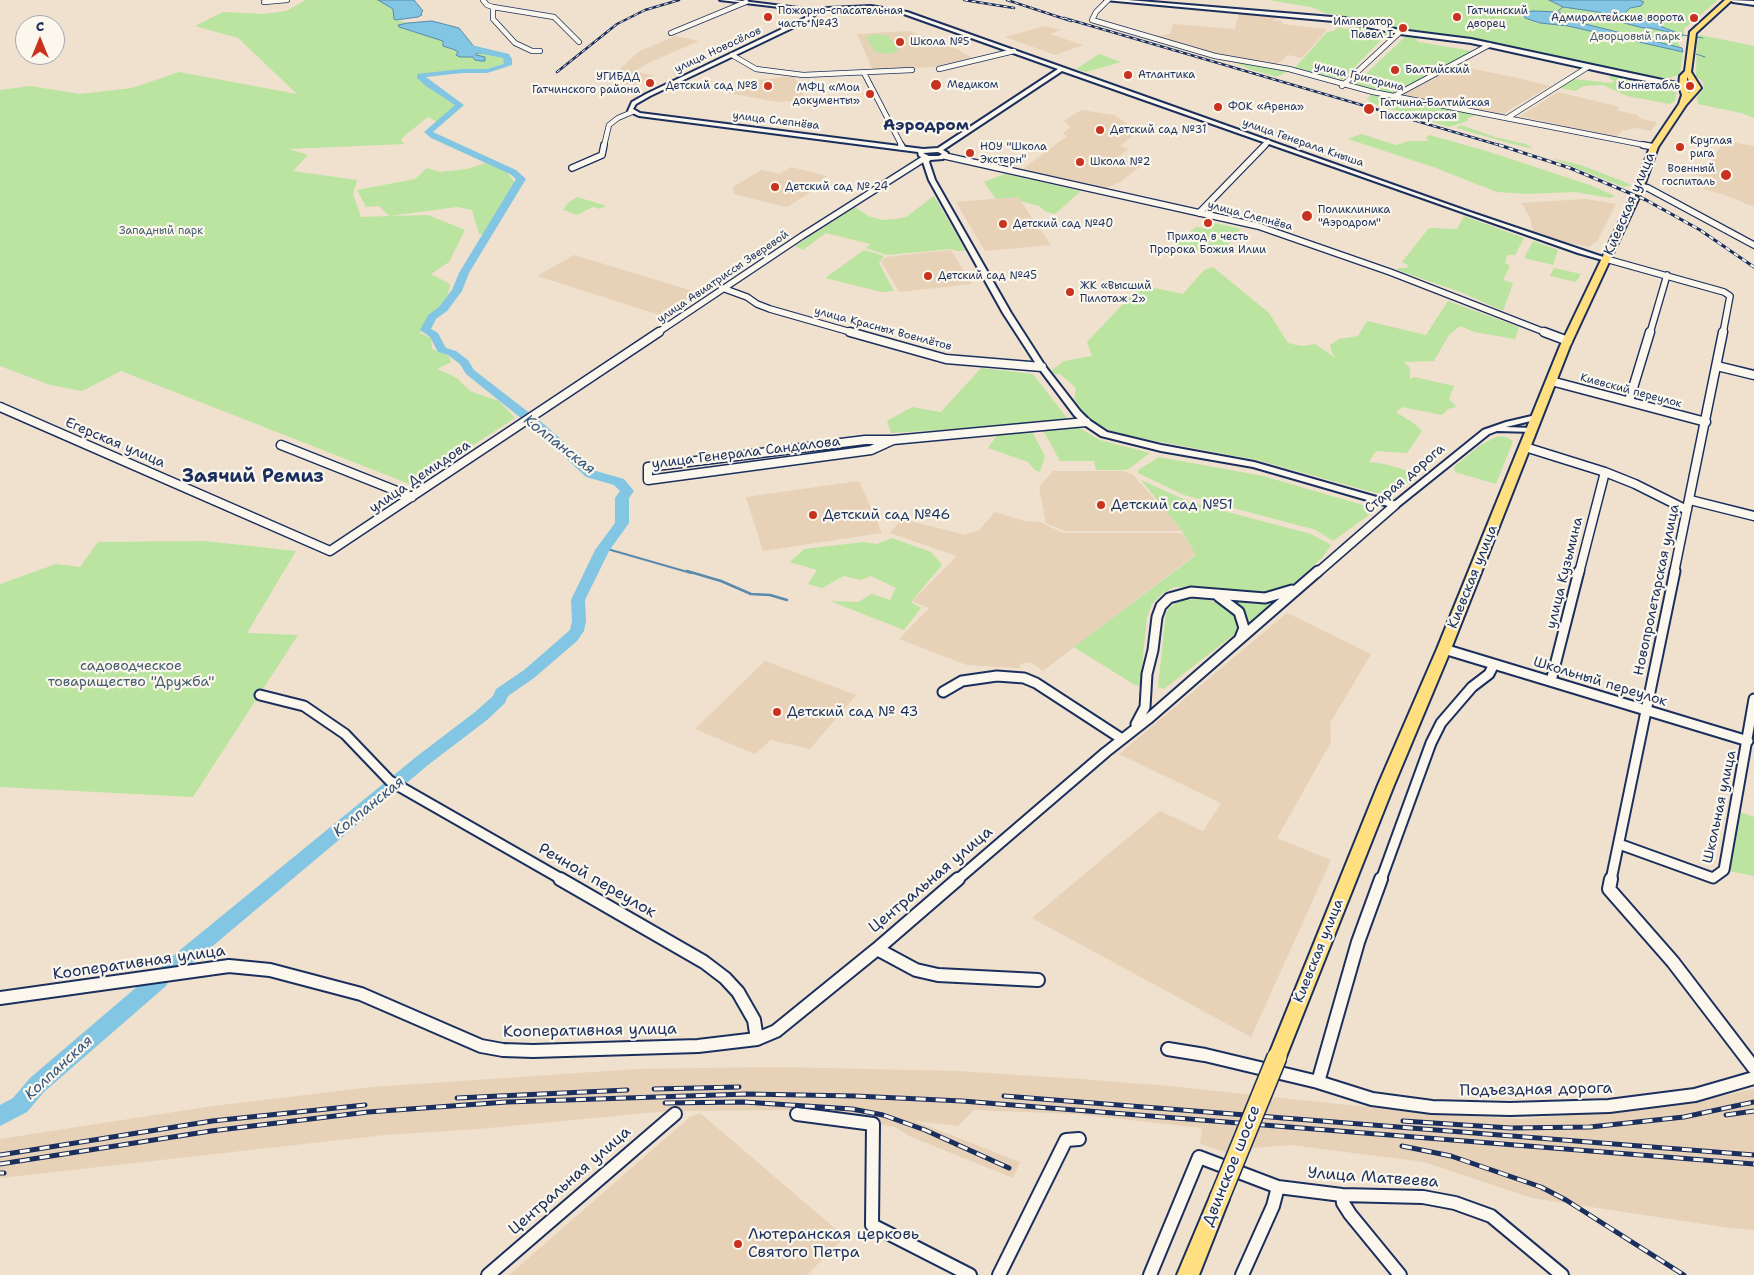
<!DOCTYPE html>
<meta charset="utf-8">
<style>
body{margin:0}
#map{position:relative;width:1754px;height:1275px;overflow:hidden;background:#efe1cd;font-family:"Shantell Sans",sans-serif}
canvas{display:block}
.north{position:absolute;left:15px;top:15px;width:50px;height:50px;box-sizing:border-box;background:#fbf7ec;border:1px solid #a1a7b3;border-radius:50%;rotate:0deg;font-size:14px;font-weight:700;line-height:20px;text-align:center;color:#1b2f5e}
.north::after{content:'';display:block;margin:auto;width:18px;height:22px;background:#c8321e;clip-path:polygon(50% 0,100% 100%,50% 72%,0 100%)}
</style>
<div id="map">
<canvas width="1754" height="1275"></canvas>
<div class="north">С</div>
</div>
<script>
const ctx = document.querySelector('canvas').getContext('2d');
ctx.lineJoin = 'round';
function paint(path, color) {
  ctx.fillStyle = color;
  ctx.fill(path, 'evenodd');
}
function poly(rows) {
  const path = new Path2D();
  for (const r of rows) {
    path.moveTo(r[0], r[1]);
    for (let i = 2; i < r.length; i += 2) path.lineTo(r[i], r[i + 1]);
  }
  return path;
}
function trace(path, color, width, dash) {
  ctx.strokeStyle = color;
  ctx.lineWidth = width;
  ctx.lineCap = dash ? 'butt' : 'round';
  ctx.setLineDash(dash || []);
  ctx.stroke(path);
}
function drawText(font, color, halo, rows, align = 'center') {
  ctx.font = font + ' "Shantell Sans",sans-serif';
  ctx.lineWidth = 4.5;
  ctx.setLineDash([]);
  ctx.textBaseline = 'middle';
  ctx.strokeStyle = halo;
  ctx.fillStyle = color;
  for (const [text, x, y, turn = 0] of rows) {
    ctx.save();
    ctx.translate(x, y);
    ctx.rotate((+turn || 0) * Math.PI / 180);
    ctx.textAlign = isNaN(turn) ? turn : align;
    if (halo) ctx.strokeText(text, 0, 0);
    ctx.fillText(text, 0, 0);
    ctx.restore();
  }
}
paint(poly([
 [1239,13,1276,16,1276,19,1272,20,1282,21,1282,24,1325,29,1326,31,1302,58,1288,55,1276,65,1214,54,1157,36,1170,34,1173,24,1235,29],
 [1045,26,1061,30,1050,34,1083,45,1055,55,1005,37],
 [909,31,962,51,961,52,973,58,933,67,873,70,857,34],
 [675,36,699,41,648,63,636,71,654,76,629,88,614,75,638,52],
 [1459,66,1518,78,1550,86,1501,115,1402,95],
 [794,76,806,100,778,102,727,93,726,91,748,81],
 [1558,92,1620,107,1616,110,1637,115,1641,119,1657,122,1651,131,1637,128,1629,129,1627,131,1622,130,1615,139,1520,116],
 [1081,110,1114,115,1126,123,1136,133,1120,146,1128,149,1116,159,1142,165,1120,182,1104,189,1024,171,1024,168,1036,159,1067,136,1063,134,1070,127,1064,121],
 [1724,141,1754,146,1754,207,1725,195,1703,189,1707,177,1690,174,1696,163,1709,165],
 [791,167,827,176,814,186,816,187,816,189,787,207,734,194,733,187,761,170,780,174],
 [1018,197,1051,245,985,251,956,202],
 [1586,199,1616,204,1597,241,1589,247,1561,241,1533,231,1530,217,1521,203],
 [951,250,972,284,899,292,881,261,886,257],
 [574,255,686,289,698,292,663,316,537,276],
 [1053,471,1124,471,1133,475,1183,531,1065,531,1046,523,1039,487],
 [859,481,882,533,763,551,746,497],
 [995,512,1024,521,1040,522,1063,533,1182,533,1196,554,1043,671,1030,662,1020,664,1020,668,967,665,899,639,929,608,912,601,957,556,890,533,902,519,965,535,979,530],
 [1287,613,1371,654,1330,723,1331,742,1277,838,1331,860,1251,1037,1032,918,1160,811,1203,831,1221,803,1119,754],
 [765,661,856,695,810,749,771,740,755,754,695,729],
 [776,1067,958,1071,1081,1079,1169,1086,1432,1114,1521,1119,1674,1106,1754,1089,1754,1230,1730,1228,1532,1198,1424,1162,1291,1145,1253,1148,1246,1158,1200,1144,1202,1128,1075,1114,974,1110,958,1126,915,1121,1020,1162,1013,1178,909,1136,895,1127,799,1110,668,1111,478,1129,385,1135,0,1178,0,1139,213,1106,373,1087,637,1069],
 [700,1113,845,1237,807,1275,509,1275,690,1117]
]), '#e7d1b7');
paint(poly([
 [306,0,378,0,393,9,394,19,408,23,399,25,404,29,444,41,447,48,459,52,456,54,476,55,480,52,501,55,508,59,508,65,501,69,429,74,420,76,429,84,460,105,439,123,428,117,403,137,401,141,405,144,289,149,308,155,293,171,357,180,353,194,361,217,389,216,379,206,366,207,357,190,415,179,427,168,440,172,467,169,486,163,507,172,515,183,485,235,479,234,472,210,457,207,389,216,428,215,465,230,449,262,431,274,450,284,446,306,429,317,420,333,431,338,432,349,449,356,451,362,437,369,457,378,470,391,499,401,515,418,412,485,121,371,82,391,50,385,0,366,0,90,30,86,80,94,132,88,179,72,297,94,238,38,195,26,223,12,263,14,286,11],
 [1268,0,1718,0,1684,29,1684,37,1679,38,1682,40,1678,43,1683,52,1680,74,1665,80,1630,75,1467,37,1417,33,1374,25,1355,18,1325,13,1311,7],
 [1344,22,1387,34,1342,80,1294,69,1327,32,1333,31,1339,27,1348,29,1352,26,1342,23],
 [875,34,889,36,899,51,888,54,874,51,866,37],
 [1700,35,1754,46,1754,118,1741,113,1698,104,1697,97,1704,88,1703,82,1696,76,1697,36],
 [1405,37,1418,37,1416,40,1419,42,1473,51,1393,94,1355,84],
 [1099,54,1121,62,1086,72,1076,69],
 [1214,56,1288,71,1277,77,1252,70,1236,63,1212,57],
 [1610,75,1659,84,1657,94,1661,84,1678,94,1676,94,1675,101,1670,104,1627,96,1603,85,1584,86,1575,91,1560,88,1573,79,1611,83,1614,81,1609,78],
 [1372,93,1479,114,1468,118,1468,120,1465,122,1449,127,1368,102,1370,100,1367,99],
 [1461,125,1495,137,1526,144,1534,149,1512,144,1456,128],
 [1361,134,1396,145,1409,141,1429,141,1426,138,1429,135,1483,150,1590,185,1615,196,1610,198,1575,192,1527,194,1497,192,1433,167,1348,139],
 [1551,158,1581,165,1632,185,1624,187],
 [1005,174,1081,191,1055,214,1046,212,1039,206,1021,201,1018,197,996,199,984,182],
 [934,196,966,251,956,251,952,249,887,255,866,248,870,244,826,233,803,250,795,246,855,207,868,216,882,220,895,219,906,217],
 [577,197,597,203,606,206,600,209,593,207,577,215,563,210,568,203],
 [1464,216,1524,238,1515,255,1507,255,1505,263,1510,266,1503,280,1513,283,1503,311,1463,293,1397,270,1398,268,1407,268,1408,265,1402,262,1429,228,1457,229],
 [1215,223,1241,229,1219,256,1174,246,1196,227,1211,229],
 [1533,241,1558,250,1553,265,1524,258],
 [864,250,884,256,879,263,894,291,882,292,825,278],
 [1213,267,1269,313,1288,343,1301,346,1315,344,1336,358,1332,353,1330,345,1339,339,1358,336,1367,321,1426,335,1448,301,1519,327,1515,339,1474,332,1460,326,1449,335,1434,361,1404,362,1410,368,1410,379,1414,377,1454,386,1449,399,1456,407,1448,409,1442,415,1402,407,1396,412,1416,425,1422,431,1407,453,1376,451,1369,462,1385,464,1412,472,1414,477,1396,492,1376,493,1257,460,1119,434,1102,427,1088,417,1074,399,1076,388,1060,374,1054,374,1052,370,1064,361,1092,356,1087,342,1141,285,1183,294,1204,270],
 [1554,268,1581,274,1576,282,1550,276],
 [981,368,1033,374,1067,418,1063,422,891,433,887,421,912,407,941,412],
 [1076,426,1100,440,1150,453,1127,470,1096,470,1094,461,1060,461,1042,428],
 [1031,430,1045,456,1040,472,1035,470,1028,462,988,448,999,432],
 [1498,436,1506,437,1513,441,1496,484,1455,472,1454,467,1479,446],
 [1159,457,1263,476,1370,507,1373,512,1333,541,1316,530,1184,495,1138,473,1138,470],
 [1141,480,1190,502,1311,534,1331,545,1322,558,1295,582,1279,590,1252,595,1198,588,1174,587,1162,594,1152,604,1147,617,1140,686,1133,684,1074,647,1196,555,1182,531],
 [892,538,931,552,942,565,911,602,921,608,904,630,830,601,858,602,872,594,890,600,896,588,871,576,860,580,844,576,822,588,808,584,817,570,790,562,804,549,863,542,877,544],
 [205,541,296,551,247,633,298,635,193,797,0,787,0,584,56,564,80,567,98,542],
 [1277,598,1280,600,1248,627,1249,621,1245,614,1231,602,1230,599],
 [1193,599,1209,600,1222,605,1233,614,1238,624,1236,633,1164,689,1158,687,1166,613,1169,608,1177,602],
 [1740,812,1754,817,1754,876,1729,871]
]), '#bbe4a1');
const water = poly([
 [378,0,414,0,423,11,421,13,422,15,418,17,396,20,394,19,393,9,378,0],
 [1549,0,1639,0,1644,2,1641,6,1630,8,1625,13,1628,15,1651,20,1662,25,1662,27,1683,35,1650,28,1643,28,1624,23,1614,17,1598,12,1563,7,1549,0],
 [1533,11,1559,12,1573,21,1682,48,1683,52,1568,26,1540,23,1525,18,1524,13,1533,11],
 [432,21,459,28,475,48,495,54,477,53,476,55,485,57,485,61,481,61,475,60,473,57,460,57,456,55,458,52,455,50,443,46,443,41,399,27,398,25,408,23,432,21]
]);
paint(water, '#82c6e3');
trace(water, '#598aae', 1);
trace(poly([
 [1558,11,1563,7],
 [1683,35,1703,38],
 [1696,54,1705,57]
]), '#598aae', 1);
trace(poly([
 [604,548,691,573]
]), '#598aae', 2);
trace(poly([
 [687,571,721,581,751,594,770,595,787,600]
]), '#598aae', 2.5);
paint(poly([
 [463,43,509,54,512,59,512,65,487,73,462,73,426,77,464,105,433,132,516,170,526,179,469,273,462,291,447,311,436,319,431,329,438,333,446,348,456,351,468,360,474,370,545,425,596,471,624,479,634,491,629,498,629,523,609,551,585,600,586,621,584,631,577,641,534,678,508,696,505,703,487,720,428,765,177,976,167,977,169,980,166,986,44,1092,27,1112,0,1126,0,1105,13,1098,30,1078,152,974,162,973,160,970,163,964,416,757,475,712,493,696,496,689,524,670,570,630,572,621,571,600,595,550,615,523,615,498,620,491,614,485,586,477,537,431,466,374,460,364,448,355,438,352,430,337,420,330,428,315,439,307,452,290,459,273,516,179,510,174,431,138,424,132,455,105,426,86,417,78,417,74,462,69,487,69,504,64,503,58,473,52,463,47,463,43]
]), '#82c6e3');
const minorFar4 = poly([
 [483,0,487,5,493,7,554,17,579,42],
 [1108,0,1096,12,1092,20,1215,56,1289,69,1373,92,1649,146],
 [264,2,287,0],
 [493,7,493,19,515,43,532,51,540,51],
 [671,33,746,2],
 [732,55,756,69,803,75,912,70],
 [939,69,1014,51],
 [864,73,902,146],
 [1342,86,1400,32],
 [1394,96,1489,45],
 [1507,118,1588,67],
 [604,146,609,125,618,118,632,112],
 [1264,146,1268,142]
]);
const minorFar3 = poly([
 [901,145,902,147],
 [1643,145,1654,147],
 [945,156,1258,226,1390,272,1547,333],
 [572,168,602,155,604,145],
 [1639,186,1648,188,1754,245],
 [1199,213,1265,145],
 [1606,259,1724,292,1730,296,1723,333],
 [725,289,747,297,757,304,770,309,854,333],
 [657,333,802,236,925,158],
 [1650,333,1667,275]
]);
const minorFar2 = poly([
 [850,332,946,359,1042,367],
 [1544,332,1568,341],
 [1717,366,1754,375],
 [1551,381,1706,422],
 [1629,401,1650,332],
 [0,407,330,551,659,332],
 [865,440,893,440,871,450,648,480,648,467,865,440],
 [893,440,1086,422],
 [281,445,412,497],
 [1525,447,1605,472,1635,484,1687,510],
 [1690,500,1754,516],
 [1317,573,1395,505],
 [1579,573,1605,472],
 [1674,573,1723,332]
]);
const minorFar1 = poly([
 [1218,596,1239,612,1244,628,1240,638],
 [1444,649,1748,741],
 [1551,681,1579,571],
 [943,692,962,681,997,676,1024,678,1036,683,1122,739],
 [260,695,304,706,345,734,390,781,563,880],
 [1136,724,1145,707,1147,674,1153,650,1157,617,1161,606,1169,598,1191,592,1265,598,1292,590],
 [1619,844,1713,878,1724,870,1754,699],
 [957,880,1106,752,1148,719,1318,571],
 [1381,880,1431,743,1441,723,1472,687,1489,674,1494,664],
 [1611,880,1675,571]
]);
const minor = poly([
 [560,879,704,962,725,978,738,992,754,1020,757,1039],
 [1611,879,1609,889,1673,962,1754,1068],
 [877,949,916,970,938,975,1038,980],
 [0,998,229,966,270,970,361,994,481,1046,503,1050,533,1051,698,1046,757,1039,776,1031,877,949,958,879],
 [1168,1049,1205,1055,1318,1082,1372,1099,1432,1107,1510,1109,1609,1106,1695,1095,1754,1078],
 [1318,1082,1358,942,1381,879],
 [797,1114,873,1124,872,1225,970,1275],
 [1342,1195,1343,1203,1350,1214,1400,1275],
 [488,1275,675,1114],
 [999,1275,1066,1140,1079,1139],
 [1150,1275,1199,1157,1278,1187,1342,1195,1423,1197,1455,1203,1491,1216,1562,1275],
 [1242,1275,1273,1206,1278,1187]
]);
const tertiary = poly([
 [720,0,734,0,807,9,871,6,907,12,1467,211,1609,259,1606,261,1578,253,1062,71,943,150,948,153,943,159,930,160,929,162,935,180,1011,313,1045,366,1080,411,1089,420,1107,432,1161,445,1254,462,1394,502,1483,430,1506,422,1536,415,1540,417,1539,419,1506,427,1531,428,1534,428,1534,432,1497,431,1489,434,1398,507,1395,508,1253,467,1161,451,1101,436,1083,424,1074,415,1038,367,1003,313,929,180,923,162,925,159,919,156,918,152,639,116,628,111,632,102,646,94,805,18,811,13,796,9,720,0],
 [871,8,904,14,1058,69,938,148,923,149,640,113,633,109,636,104,650,96,809,20,817,13,816,11,871,8],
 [938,152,942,154,939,156,929,156,923,153,938,152]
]);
const secondary = poly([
 [1105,0,1128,0,1344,18,1400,30,1471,39,1700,88,1697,90,1630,78,1471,43,1400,34,1344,22,1105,0],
 [1730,0,1754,1,1754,5,1733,2,1730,0]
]);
const primary = poly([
 [1725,0,1732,0,1696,33,1691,72,1701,88,1686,105,1658,147,1642,191,1570,346,1451,649,1394,785,1286,1057,1284,1063,1277,1065,1270,1063,1268,1057,1378,785,1437,649,1560,346,1634,191,1650,147,1679,104,1682,95,1679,86,1680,76,1685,71,1690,32,1725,0],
 [1687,77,1693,88,1689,93,1687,86,1687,77],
 [1219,1189,1226,1192,1229,1199,1199,1275,1177,1275,1212,1192,1219,1189]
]);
trace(minorFar4, '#1b2f5e', 6);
trace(minorFar3, '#1b2f5e', 8);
trace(minorFar2, '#1b2f5e', 11);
trace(minorFar1, '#1b2f5e', 13);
trace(minor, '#1b2f5e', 16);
trace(tertiary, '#1b2f5e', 4);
trace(secondary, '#1b2f5e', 4);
trace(primary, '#1b2f5e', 4);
trace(minorFar4, '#fbf7ec', 4.5);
trace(minorFar3, '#fbf7ec', 5.5);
trace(minorFar2, '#fbf7ec', 8);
trace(minorFar1, '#fbf7ec', 9);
trace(minor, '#fbf7ec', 12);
paint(tertiary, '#fbf7ec');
paint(secondary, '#fbf7ec');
paint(primary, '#ffdf80');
const railFar2 = poly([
 [964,0,1014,8],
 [1007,0,1071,21],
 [1064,18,1502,146],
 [557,72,617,24,645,10,679,0]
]);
const railFar1 = poly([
 [1499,145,1570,168,1646,200,1700,230,1754,267]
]);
const rail = poly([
 [654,1089,739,1087],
 [1004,1096,1754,1155],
 [457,1098,627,1090],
 [665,1103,744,1102,852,1109,883,1115,925,1130,1009,1168],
 [1726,1115,1754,1111],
 [1403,1121,1510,1128,1590,1127,1684,1117,1754,1102],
 [1402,1146,1451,1156,1541,1187,1566,1200,1684,1275],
 [0,1155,212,1121,365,1105],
 [0,1164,211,1131,368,1112,507,1102,747,1094,855,1096,962,1101,1754,1164],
 [0,1173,4,1173]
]);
trace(railFar2, '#1b2f5e', 2.5);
trace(railFar1, '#1b2f5e', 3);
trace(rail, '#1b2f5e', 5);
trace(railFar2, '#fbf7ec', 1, [4]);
trace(railFar1, '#fbf7ec', 2, [5]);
trace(rail, '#fbf7ec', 3, [10]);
const primaryBridge = poly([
 [1219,1199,1277,1057]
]);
trace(primaryBridge, '#1b2f5e', 22, []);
trace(primaryBridge, '#ffdf80', 19);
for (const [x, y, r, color] of [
 [768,17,5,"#c8321e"],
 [1457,17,5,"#c8321e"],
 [1694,18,5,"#c8321e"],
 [1403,28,5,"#c8321e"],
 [900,42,5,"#c8321e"],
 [1395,70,5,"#c8321e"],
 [1128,75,5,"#c8321e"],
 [650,83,5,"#c8321e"],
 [936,85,6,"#c8321e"],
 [768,86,5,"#c8321e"],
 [1690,86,5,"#c8321e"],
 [870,94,5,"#c8321e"],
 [1218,107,5,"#c8321e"],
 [1369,109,6,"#c8321e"],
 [1100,130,5,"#c8321e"],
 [1680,147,5,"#c8321e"],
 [970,153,5,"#c8321e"],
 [1080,162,5,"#c8321e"],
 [1726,175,6,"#c8321e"],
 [775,187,5,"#c8321e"],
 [1307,216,6,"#c8321e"],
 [1208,223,5,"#c8321e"],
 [1003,224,5,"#c8321e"],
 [928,276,5,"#c8321e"],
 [1070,292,5,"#c8321e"],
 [1101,505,5,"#c8321e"],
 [813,515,5,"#c8321e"],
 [777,712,5,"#c8321e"],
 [738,1244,5,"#c8321e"]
]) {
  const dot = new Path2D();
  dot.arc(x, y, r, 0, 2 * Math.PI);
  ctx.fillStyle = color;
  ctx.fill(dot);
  trace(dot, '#fbf7ec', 2);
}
drawText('11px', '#1b2f5e', '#fbf7ec', [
 ["Пожарно-спасательная",778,11],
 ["часть №43",778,24],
 ["Гатчинский",1467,11],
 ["дворец",1467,24],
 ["Адмиралтейские ворота",1684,18,"right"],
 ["Император",1393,22,"right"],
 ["Павел I",1393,35,"right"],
 ["Школа №5",910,42],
 ["Балтийский",1405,70],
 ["Атлантика",1138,75],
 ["УГИБДД",640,77,"right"],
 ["Гатчинского района",640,90,"right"],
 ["Медиком",947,85],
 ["Детский сад №8",758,86,"right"],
 ["Коннетабль",1680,86,"right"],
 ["МФЦ «Мои",860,88,"right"],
 ["документы»",860,101,"right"],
 ["Гатчина-Балтийская",1380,103],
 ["Пассажирская",1380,116],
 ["ФОК «Арена»",1228,107],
 ["Детский сад №31",1110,130],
 ["Круглая",1690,141],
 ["рига",1690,154],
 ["НОУ \"Школа",980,147],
 ["Экстерн\"",980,160],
 ["Школа №2",1090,162],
 ["Военный",1715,169,"right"],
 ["госпиталь",1715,182,"right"],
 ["Детский сад № 24",785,187],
 ["Поликлиника",1318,210],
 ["\"Аэродром\"",1318,223],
 ["Детский сад №40",1013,224],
 ["Приход в честь",1208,237,"center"],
 ["Пророка Божия Илии",1208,250,"center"],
 ["Детский сад №45",938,276],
 ["ЖК «Высший",1080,286],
 ["Пилотаж 2»",1080,299]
], 'left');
drawText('11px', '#435c6f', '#fbf7ec', [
 ["Дворцовый парк",1635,37],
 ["Западный парк",161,231]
]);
drawText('11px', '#1b2f5e', '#fbf7ec', [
 ["улица Новосёлов",718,50,-25],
 ["улица Григорина",1359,77,14],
 ["улица Слепнёва",776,121,7],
 ["улица Генерала Кныша",1303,143,19],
 ["улица Слепнёва",1250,216,15],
 ["улица Авиатриссы Зверевой",723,277,-34],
 ["улица Красных Военлётов",883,329,15],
 ["Киевский переулок",1631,391,15]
]);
drawText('14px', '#1b2f5e', '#fbf7ec', [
 ["Киевская улица",1630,204,-67],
 ["Егерская улица",115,443,23],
 ["улица Генерала Сандалова",746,453,-7],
 ["улица Демидова",420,477,-34],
 ["Старая дорога",1405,479,-40],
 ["улица Кузьмина",1565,573,-76],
 ["Киевская улица",1473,577,-68],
 ["Новопролетарская улица",1657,590,-78],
 ["Школьный переулок",1600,682,17],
 ["Школьная улица",1720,807,-78],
 ["Киевская улица",1319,951,-68]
]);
drawText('14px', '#1b2f5e', '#fbf7ec', [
 ["Детский сад №51",1111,505],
 ["Детский сад №46",823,515],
 ["Детский сад № 43",787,712]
], 'left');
drawText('14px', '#435c6f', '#fbf7ec', [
 ["садоводческое",131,666],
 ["товарищество \"Дружба\"",131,682]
]);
drawText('italic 15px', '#35557f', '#fbf7ec', [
 ["Колпанская",559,445,38],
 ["Колпанская",369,807,-39],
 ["Колпанская",59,1068,-43]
]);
drawText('bold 16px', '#1b2f5e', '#fbf7ec', [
 ["Аэродром",926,126]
]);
drawText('16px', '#1b2f5e', '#fbf7ec', [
 ["Центральная улица",931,880,-40],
 ["Речной переулок",597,881,30],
 ["Кооперативная улица",139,963,-8],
 ["Кооперативная улица",590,1031,-1],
 ["Подъездная дорога",1536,1090,-1],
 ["Двинское шоссе",1232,1166,-68],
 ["Улица Матвеева",1373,1178,4],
 ["Центральная улица",570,1181,-41]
]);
drawText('16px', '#1b2f5e', '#fbf7ec', [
 ["Лютеранская церковь",748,1235],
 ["Святого Петра",748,1253]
], 'left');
drawText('bold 19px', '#1b2f5e', '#fbf7ec', [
 ["Заячий Ремиз",253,477]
]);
</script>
